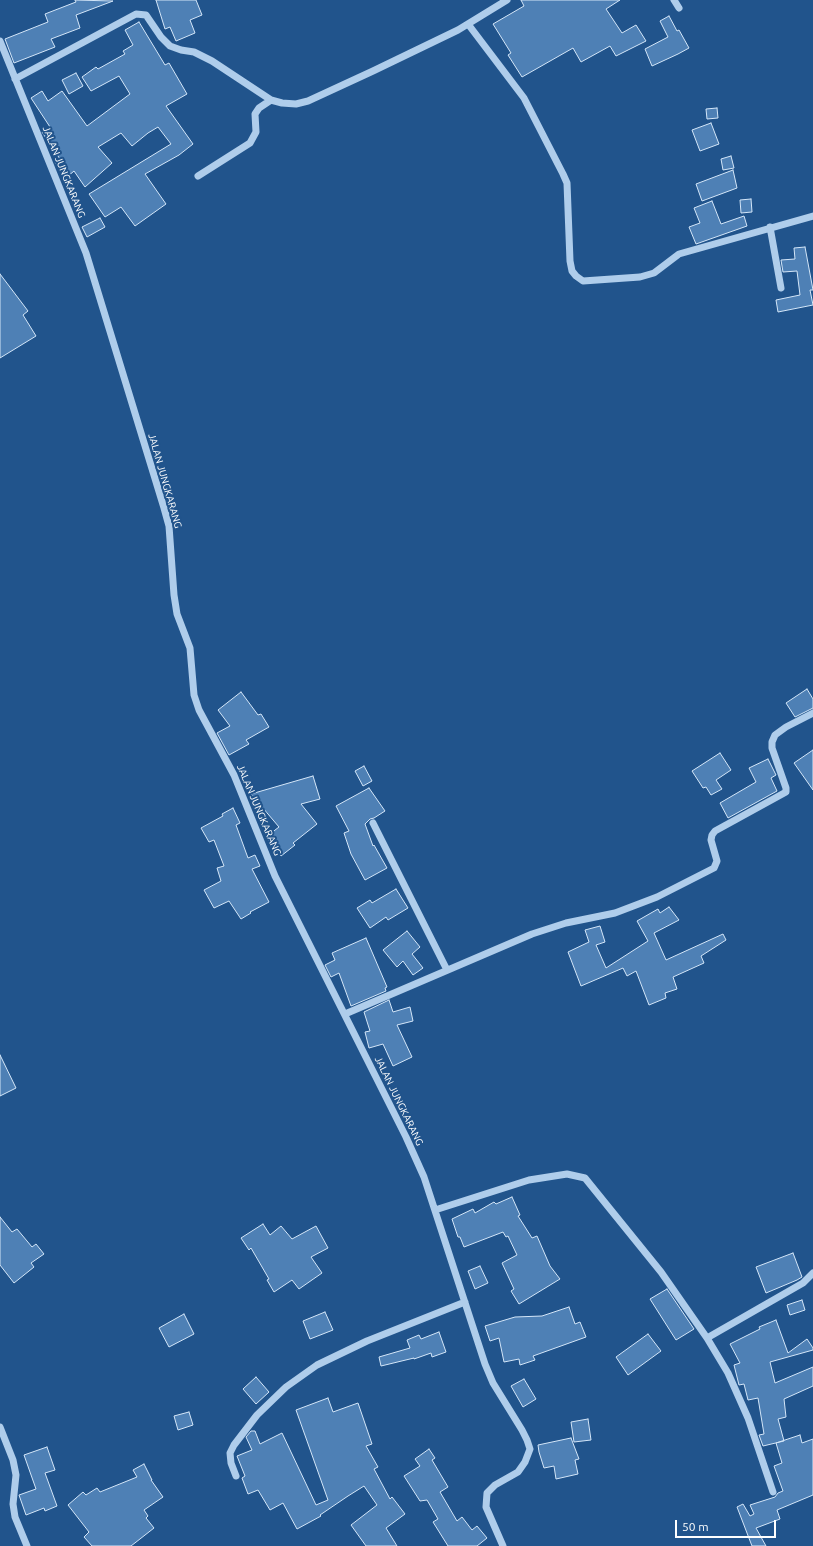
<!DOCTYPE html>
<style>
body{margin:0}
#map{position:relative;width:813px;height:1546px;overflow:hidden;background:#21548c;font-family:Ubuntu,sans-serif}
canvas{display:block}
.scale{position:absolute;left:675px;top:1520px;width:101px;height:18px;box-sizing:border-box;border:2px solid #fff;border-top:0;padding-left:5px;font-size:12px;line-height:14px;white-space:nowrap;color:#fff;-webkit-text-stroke:3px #21548c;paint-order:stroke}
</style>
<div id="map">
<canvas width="813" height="1546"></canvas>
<div class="scale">50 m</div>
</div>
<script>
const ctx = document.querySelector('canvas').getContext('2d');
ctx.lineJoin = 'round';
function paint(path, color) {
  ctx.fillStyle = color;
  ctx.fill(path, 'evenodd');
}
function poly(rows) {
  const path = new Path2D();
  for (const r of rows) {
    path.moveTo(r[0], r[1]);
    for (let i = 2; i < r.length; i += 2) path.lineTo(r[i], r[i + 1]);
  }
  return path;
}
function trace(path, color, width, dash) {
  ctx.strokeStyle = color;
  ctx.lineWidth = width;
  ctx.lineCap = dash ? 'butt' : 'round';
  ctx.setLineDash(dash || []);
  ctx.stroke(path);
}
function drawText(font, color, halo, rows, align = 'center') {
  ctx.font = font + ' Ubuntu,sans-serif';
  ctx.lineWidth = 4;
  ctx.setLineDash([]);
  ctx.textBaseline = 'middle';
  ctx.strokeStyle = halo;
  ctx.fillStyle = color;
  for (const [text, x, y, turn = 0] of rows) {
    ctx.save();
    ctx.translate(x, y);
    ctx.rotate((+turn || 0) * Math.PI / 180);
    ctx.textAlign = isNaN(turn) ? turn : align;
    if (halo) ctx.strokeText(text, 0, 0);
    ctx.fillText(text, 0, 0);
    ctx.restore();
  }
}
const building = poly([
 [75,0,113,1,76,15,80,28,51,39,55,47,14,63,5,39,48,22,45,14,76,2,75,0],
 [156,0,196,0,202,15,190,20,195,33,176,41,170,27,165,29,156,0],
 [521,0,620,0,606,9,622,33,636,25,646,41,616,56,610,46,581,62,573,48,522,77,508,55,511,53,493,24,524,6,521,0],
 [669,16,677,31,679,30,689,48,678,54,652,66,645,49,668,37,660,21,669,16],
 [139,22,165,65,169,63,187,94,166,106,193,144,179,155,145,174,166,204,135,226,121,207,105,217,89,194,171,144,158,127,148,133,132,146,121,133,98,147,112,163,85,187,74,171,67,177,55,162,60,159,42,132,50,127,31,98,42,91,48,101,62,91,87,126,130,94,119,76,91,91,82,77,96,67,98,69,125,54,123,51,133,45,125,30,139,22],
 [76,73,83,86,69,94,62,80,76,73],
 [717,108,718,118,707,119,706,109,717,108],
 [711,123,719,144,700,151,692,130,711,123],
 [731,156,734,168,723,170,721,159,731,156],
 [733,170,737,188,702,201,696,184,733,170],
 [751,199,752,212,741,213,740,200,751,199],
 [712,201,721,224,744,216,747,226,696,244,689,227,700,223,694,208,712,201],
 [100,218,105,227,87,237,82,227,100,218],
 [805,247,813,290,810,290,813,305,778,312,776,300,800,295,797,271,783,272,781,260,795,259,794,248,805,247],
 [0,274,28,311,23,315,36,336,0,358,0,274],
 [807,689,813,699,813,708,795,717,786,703,807,689],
 [241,692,258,715,261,714,269,727,246,740,249,744,229,755,217,733,230,726,218,710,241,692],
 [813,750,813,790,794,763,813,750],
 [720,753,731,770,716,780,722,789,711,795,706,787,703,788,692,771,720,753],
 [768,759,776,775,771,778,777,791,728,818,720,803,756,782,749,768,768,759],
 [364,766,372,781,363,786,355,771,364,766],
 [313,776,320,799,301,804,317,824,293,843,295,845,281,856,266,837,279,827,251,794,313,776],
 [369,788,385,811,374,818,370,819,365,824,373,846,374,845,387,868,365,880,351,854,344,833,349,831,336,806,369,788],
 [233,808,240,823,236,825,248,858,255,855,260,866,252,869,269,902,250,912,251,913,241,919,229,901,214,908,204,890,221,881,217,868,224,866,214,840,209,842,201,828,223,816,222,814,233,808],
 [396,889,408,908,388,920,386,917,370,928,357,908,370,900,372,903,396,889],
 [669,907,679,920,654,933,666,960,723,934,726,940,701,956,704,963,673,977,677,989,665,993,666,998,649,1005,636,971,627,976,623,968,581,986,568,952,589,942,585,930,600,926,605,942,596,945,606,968,648,941,637,921,658,909,660,913,669,907],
 [407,931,420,947,412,954,423,968,413,975,403,961,397,967,383,950,407,931],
 [366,938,387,987,385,988,386,991,351,1006,339,973,331,977,325,965,335,960,332,953,366,938],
 [389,1000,393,1012,410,1007,413,1021,397,1025,412,1057,393,1066,383,1044,369,1048,365,1032,370,1031,364,1012,389,1000],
 [0,1055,16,1088,0,1096,0,1055],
 [512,1197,520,1215,518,1216,532,1238,537,1236,550,1266,560,1279,519,1304,511,1291,514,1289,502,1263,517,1255,508,1236,506,1237,503,1232,464,1247,460,1237,458,1237,452,1219,473,1209,475,1213,494,1202,496,1204,512,1197],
 [0,1217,12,1232,17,1229,32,1247,36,1244,44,1254,31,1263,34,1267,14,1283,0,1265,0,1217],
 [263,1224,270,1235,281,1226,292,1239,316,1226,328,1248,311,1257,322,1273,299,1289,292,1280,274,1292,267,1280,269,1279,251,1248,249,1250,241,1238,263,1224],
 [793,1253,802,1277,797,1280,766,1293,756,1267,793,1253],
 [480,1266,488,1283,475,1289,468,1271,480,1266],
 [667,1289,694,1329,676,1340,650,1299,667,1289],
 [802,1300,805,1310,790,1315,787,1305,802,1300],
 [569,1307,575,1324,580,1322,586,1337,533,1356,535,1360,520,1365,519,1359,504,1362,499,1338,490,1341,485,1326,515,1317,542,1316,569,1307],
 [325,1312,333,1330,310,1339,303,1321,325,1312],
 [184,1314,194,1334,169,1347,159,1328,184,1314],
 [776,1320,788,1353,807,1339,813,1348,813,1350,770,1362,775,1383,813,1367,813,1386,784,1399,786,1417,778,1419,784,1441,763,1446,759,1435,764,1434,758,1398,748,1400,744,1384,739,1385,734,1365,740,1363,730,1344,760,1329,759,1327,776,1320],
 [439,1332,446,1352,432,1357,431,1353,414,1359,414,1358,381,1366,379,1357,410,1348,407,1340,419,1335,421,1339,439,1332],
 [648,1334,661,1351,628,1375,616,1357,648,1334],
 [256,1377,269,1392,256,1404,243,1389,256,1377],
 [524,1379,536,1399,523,1407,511,1386,524,1379],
 [328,1398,333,1412,358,1403,372,1444,366,1446,378,1467,374,1469,390,1499,392,1497,405,1514,386,1528,397,1546,366,1546,351,1525,377,1505,364,1486,348,1496,320,1515,321,1516,297,1529,283,1503,270,1510,258,1490,248,1494,242,1478,245,1476,237,1456,252,1450,246,1437,251,1431,255,1431,260,1444,282,1433,316,1505,328,1500,296,1410,328,1398],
 [189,1412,193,1425,178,1430,174,1416,189,1412],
 [588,1419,591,1440,574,1442,571,1422,588,1419],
 [800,1435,802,1443,813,1439,813,1495,777,1510,780,1519,756,1528,766,1546,752,1546,737,1507,743,1504,750,1516,754,1514,750,1505,775,1497,778,1493,783,1491,774,1466,782,1463,776,1443,800,1435],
 [571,1438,579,1459,575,1460,578,1474,556,1479,554,1466,544,1468,539,1452,538,1445,571,1438],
 [47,1447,55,1470,45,1473,57,1506,45,1511,44,1508,26,1515,19,1495,36,1489,24,1455,47,1447],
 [429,1449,435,1458,432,1460,448,1487,440,1492,457,1521,462,1517,472,1530,477,1526,487,1538,477,1546,448,1546,433,1522,438,1519,427,1500,420,1501,404,1476,420,1466,415,1459,429,1449],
 [144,1464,152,1480,151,1480,163,1497,144,1510,148,1516,146,1518,154,1528,131,1546,92,1546,84,1537,89,1532,68,1505,83,1492,86,1495,97,1488,100,1492,137,1477,133,1470,144,1464]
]);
paint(building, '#4e80b5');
trace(building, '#d4e6f8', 1);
trace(poly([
 [674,0,679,8],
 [468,24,524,98,563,174,567,183,570,261,572,271,576,276,583,281,640,277,654,273,679,254,813,216],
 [0,41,86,253,164,508,169,526,174,595,177,614,190,648,194,695,199,710,234,775,275,876,406,1137,424,1177,485,1364,493,1383,522,1430,527,1440,530,1449,525,1462,518,1472,495,1485,487,1493,486,1507,503,1546],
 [15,79,136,14,146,15,161,37,170,46,181,50,194,52,212,61,271,100,282,103,296,104,308,101,373,71,458,30,507,0],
 [198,176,250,143,256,132,255,114,259,108,271,100],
 [770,227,781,288],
 [373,823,447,970],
 [345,1014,532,934,566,923,615,913,657,897,714,868,717,861,711,840,712,835,715,831,786,792,786,788,772,748,772,742,775,735,786,727,813,713],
 [435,1210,529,1180,567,1174,585,1178,661,1272,707,1338,728,1373,748,1418,773,1492],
 [707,1338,803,1283,813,1273],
 [0,1427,13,1460,16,1475,13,1504,15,1517,27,1546],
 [236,1476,231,1463,230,1453,234,1445,257,1415,286,1387,317,1365,367,1341,465,1302]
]), '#afcdeb', 7);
drawText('10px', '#fff', '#21548c', [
 ["JALAN JUNGKARANG",64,172,68],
 ["JALAN JUNGKARANG",165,481,74],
 ["JALAN JUNGKARANG",259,810,67],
 ["JALAN JUNGKARANG",399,1101,64]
]);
</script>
